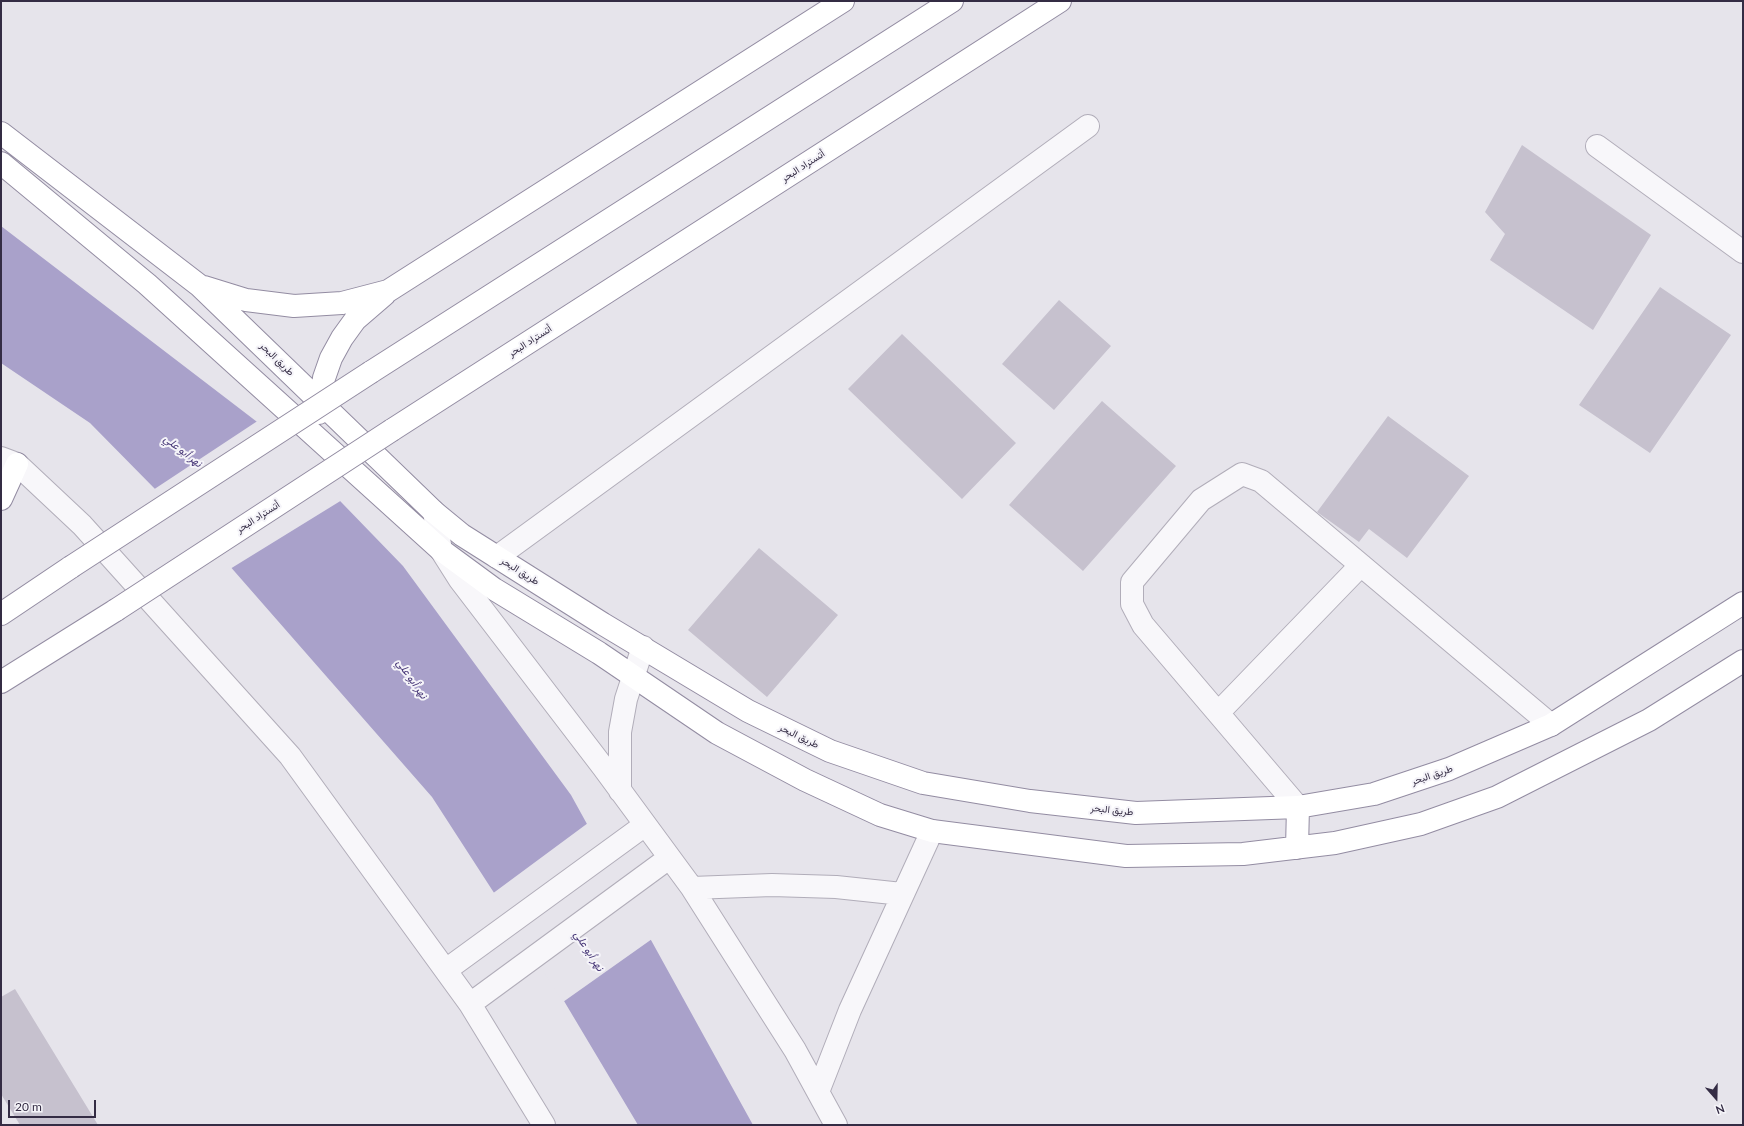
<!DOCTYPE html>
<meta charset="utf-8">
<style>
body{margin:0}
#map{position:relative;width:1744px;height:1126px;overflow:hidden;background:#e6e4eb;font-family:Lato,sans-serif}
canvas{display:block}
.frame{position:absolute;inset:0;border:2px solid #342c44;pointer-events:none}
.north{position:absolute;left:1696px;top:1078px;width:40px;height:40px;-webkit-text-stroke:3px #f5f4f9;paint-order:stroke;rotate:160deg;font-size:11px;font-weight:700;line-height:16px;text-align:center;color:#342c44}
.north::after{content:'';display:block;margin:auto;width:14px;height:18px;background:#342c44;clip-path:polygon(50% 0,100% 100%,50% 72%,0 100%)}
.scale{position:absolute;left:8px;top:1100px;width:88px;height:18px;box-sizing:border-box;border:2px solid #342c44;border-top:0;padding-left:5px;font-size:12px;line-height:14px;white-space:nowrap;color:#342c44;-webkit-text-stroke:3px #f5f4f9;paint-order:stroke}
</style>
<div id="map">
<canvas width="1744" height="1126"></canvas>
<div class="frame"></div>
<div class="north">N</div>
<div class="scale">20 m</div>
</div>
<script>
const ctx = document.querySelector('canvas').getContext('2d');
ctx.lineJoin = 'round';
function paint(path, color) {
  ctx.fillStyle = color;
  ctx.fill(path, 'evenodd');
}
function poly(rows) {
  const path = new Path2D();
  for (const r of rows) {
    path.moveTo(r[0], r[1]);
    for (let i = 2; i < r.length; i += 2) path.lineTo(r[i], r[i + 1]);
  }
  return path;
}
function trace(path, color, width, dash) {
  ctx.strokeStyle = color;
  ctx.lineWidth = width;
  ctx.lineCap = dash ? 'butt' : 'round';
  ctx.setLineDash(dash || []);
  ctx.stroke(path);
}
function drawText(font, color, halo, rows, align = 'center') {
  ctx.font = font + ' Lato,Vazirmatn,sans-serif';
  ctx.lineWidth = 4;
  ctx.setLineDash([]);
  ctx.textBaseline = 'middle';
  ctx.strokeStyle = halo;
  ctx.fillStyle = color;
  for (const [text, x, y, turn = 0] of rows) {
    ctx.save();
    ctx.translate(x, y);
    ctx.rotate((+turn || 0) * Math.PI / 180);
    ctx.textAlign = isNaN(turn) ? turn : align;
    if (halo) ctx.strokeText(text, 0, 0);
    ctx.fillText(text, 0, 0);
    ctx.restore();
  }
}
paint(poly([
 [1,226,282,441,403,566,571,795,753,1125,638,1125,564,1001,432,797,221,556,90,423,1,363]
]), '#a9a1ca');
paint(poly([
 [259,420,283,440,342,500,230,569,153,490],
 [588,823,652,939,563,1002,492,894]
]), '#e6e4eb');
paint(poly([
 [1522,145,1651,235,1593,330,1490,260,1505,234,1485,212],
 [1660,287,1731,335,1650,453,1579,405],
 [1059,300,1111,346,1054,410,1002,364],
 [902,334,1016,443,962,499,848,389],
 [1102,401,1176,466,1083,571,1009,505],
 [1388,416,1469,476,1407,558,1369,529,1359,542,1317,512],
 [759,548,838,615,767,697,688,630],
 [15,989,98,1125,20,1125,1,1094,1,997]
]), '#c6c1ce');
const minor = poly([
 [1597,146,1743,252],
 [1,458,17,464,82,525,290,756,470,1004,544,1125],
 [434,512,441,550,460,580,603,767,692,888,795,1050,836,1125],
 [497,557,1088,126],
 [1218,713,1361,565],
 [620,791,620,732,626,699,643,647],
 [1298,807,1143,625,1132,604,1132,582,1201,500,1242,474,1261,481,1551,725],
 [692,888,772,885,836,887,902,894],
 [446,970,645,825],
 [470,1004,669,858],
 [818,1092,850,1010,932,831]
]);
const highway = poly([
 [1,133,200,286,434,512,462,535,603,624,748,711,830,751,923,783,1030,801,1136,813,1298,807,1374,794,1449,769,1551,725,1743,603],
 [1,163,147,284,441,550,494,589,599,653,717,733,805,780,880,815,932,831,1126,856,1243,854,1335,843,1421,824,1497,797,1649,720,1743,661],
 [204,287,246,300,294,306,342,303,388,291,843,1],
 [371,372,952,1],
 [319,413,324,378,331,358,342,338,355,320,384,295],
 [392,430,1060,1],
 [1,499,17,464],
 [1,614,71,567],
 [1,682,116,610],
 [1297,848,1298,807]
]);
trace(minor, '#b1adb9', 24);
trace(highway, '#938ca2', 24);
trace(minor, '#f8f7fa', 22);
trace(highway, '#fff', 22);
const highwayBridge = poly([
 [71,567,371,372],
 [116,610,392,430]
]);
trace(highwayBridge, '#938ca2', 24, []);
trace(highwayBridge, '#fff', 22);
drawText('10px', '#342c44', '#f5f4f9', [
 ["أتستراد البحر",803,166,-33],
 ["أتستراد البحر",530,341,-33],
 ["طريق البحر",277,359,44],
 ["أتستراد البحر",258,517,-33],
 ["طريق البحر",520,571,32],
 ["طريق البحر",799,736,26],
 ["طريق البحر",1432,775,-19],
 ["طريق البحر",1112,810,6]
]);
drawText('italic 11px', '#473777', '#f5f4f9', [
 ["نهر أبو علي",183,451,38],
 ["نهر أبو علي",412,679,55],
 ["نهر أبو علي",589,951,57]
]);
</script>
